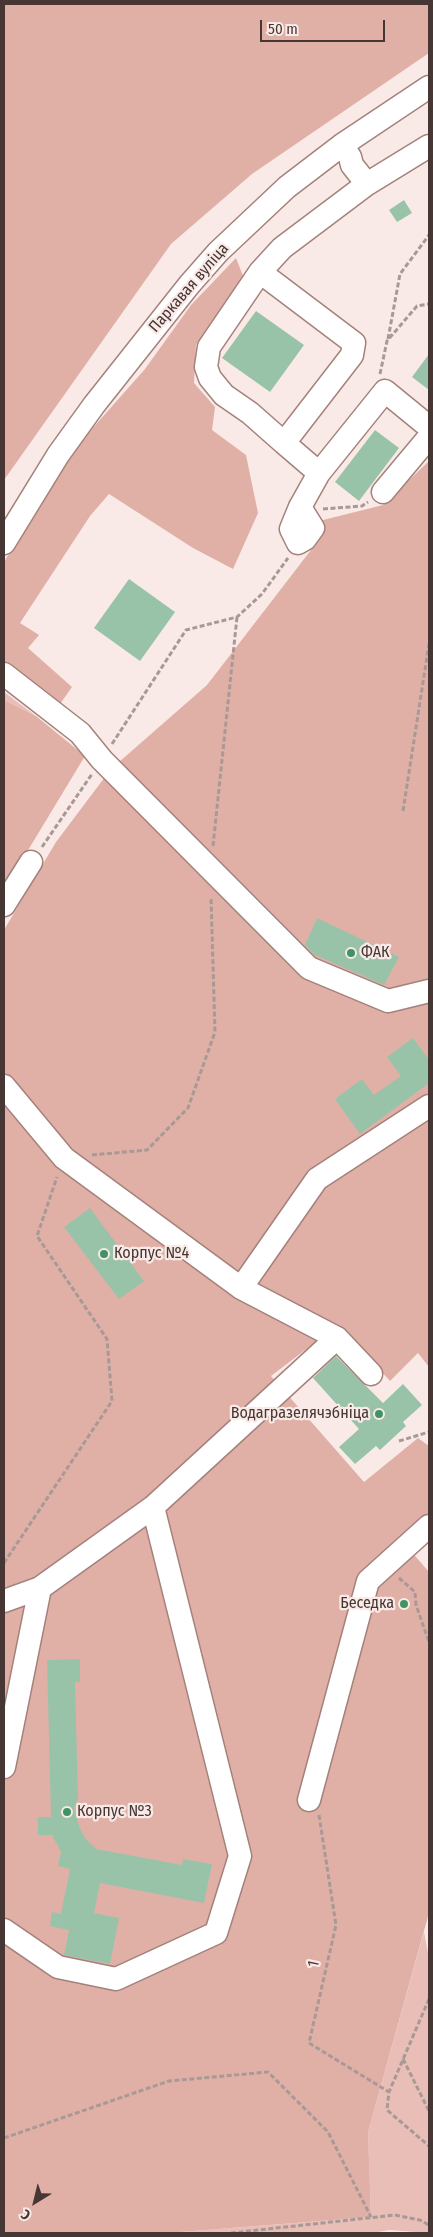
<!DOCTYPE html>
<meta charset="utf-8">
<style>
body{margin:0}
#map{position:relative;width:433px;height:2237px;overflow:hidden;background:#faeae7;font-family:"Fira Sans Condensed",sans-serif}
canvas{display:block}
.frame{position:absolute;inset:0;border:5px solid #463734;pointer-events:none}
.north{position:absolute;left:10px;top:2177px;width:50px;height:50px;-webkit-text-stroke:4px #faeae7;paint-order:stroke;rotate:216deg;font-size:14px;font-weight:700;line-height:20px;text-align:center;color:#463734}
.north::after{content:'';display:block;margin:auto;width:18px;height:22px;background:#463734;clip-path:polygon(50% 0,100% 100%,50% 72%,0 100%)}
.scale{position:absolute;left:260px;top:20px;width:125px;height:22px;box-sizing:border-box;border:2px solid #463734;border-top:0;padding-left:6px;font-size:15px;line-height:18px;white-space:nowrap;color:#463734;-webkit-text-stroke:4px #faeae7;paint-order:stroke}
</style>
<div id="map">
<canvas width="433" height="2237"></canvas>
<div class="frame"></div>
<div class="north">С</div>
<div class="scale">50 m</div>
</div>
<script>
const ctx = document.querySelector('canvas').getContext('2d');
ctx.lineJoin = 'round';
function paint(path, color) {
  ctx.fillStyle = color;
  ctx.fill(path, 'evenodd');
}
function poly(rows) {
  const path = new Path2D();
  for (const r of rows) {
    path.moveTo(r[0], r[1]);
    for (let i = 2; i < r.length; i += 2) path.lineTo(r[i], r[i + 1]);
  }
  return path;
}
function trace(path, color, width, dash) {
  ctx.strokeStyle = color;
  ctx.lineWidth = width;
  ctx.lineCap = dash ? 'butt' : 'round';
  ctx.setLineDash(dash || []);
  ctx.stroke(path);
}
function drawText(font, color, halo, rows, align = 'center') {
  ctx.font = font + ' "Fira Sans Condensed",sans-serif';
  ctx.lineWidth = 4.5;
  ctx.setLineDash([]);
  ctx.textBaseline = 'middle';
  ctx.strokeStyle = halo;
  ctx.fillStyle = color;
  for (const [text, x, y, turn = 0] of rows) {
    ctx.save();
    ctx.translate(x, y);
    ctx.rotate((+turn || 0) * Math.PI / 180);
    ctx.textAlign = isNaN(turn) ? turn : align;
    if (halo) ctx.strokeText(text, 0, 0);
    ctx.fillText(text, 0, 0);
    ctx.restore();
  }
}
paint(poly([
 [4,692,36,716,4,700],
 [424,1932,429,1958,429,2233,389,2230,373,2233,168,2233,371,2217,368,2132]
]), '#e8beb7');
paint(poly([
 [4,4,429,4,429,53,252,174,171,244,4,480],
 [236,258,243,276,196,345,194,383,215,407,212,430,246,455,258,513,233,569,193,548,109,494,90,516,20,623,39,635,28,648,72,687,60,704,4,661,4,562,67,457,145,369,191,305],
 [429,461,429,1367,418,1353,390,1381,338,1325,271,1376,364,1482,418,1438,429,1446,429,1516,403,1542,429,1572,429,1913,368,2132,371,2217,168,2233,4,2233,4,930,56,842,111,769,207,685,311,550,323,520,383,505],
 [4,700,36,716,85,756,4,890]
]), '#e0b0a7');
paint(poly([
 [404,200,412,213,397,222,389,210],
 [256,311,304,345,270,392,222,358],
 [429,354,429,390,412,377],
 [375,430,399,448,359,501,335,482],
 [129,579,175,612,140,661,94,628],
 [317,918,399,957,384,985,315,955,305,945],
 [413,1038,429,1060,429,1083,360,1134,335,1099,362,1079,374,1095,401,1076,387,1057],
 [90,1208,144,1281,119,1299,64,1227],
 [336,1356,383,1403,403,1384,422,1405,403,1422,406,1426,380,1450,376,1446,355,1464,339,1447,359,1429,313,1378],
 [80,1659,80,1682,75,1682,78,1798,74,1808,79,1826,85,1838,96,1849,182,1865,183,1859,212,1864,204,1903,100,1883,94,1913,119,1918,110,1964,64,1955,69,1930,50,1926,52,1912,61,1914,70,1869,58,1866,61,1852,52,1835,38,1835,38,1817,51,1817,47,1660]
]), '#99c3a8');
const minor = poly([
 [342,145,350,157,352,165,367,184],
 [260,272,354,343,352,355,284,443,319,473,385,391,429,427],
 [284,443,250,413,224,395,210,378,206,367,209,347,260,272,282,248,367,184,429,146],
 [383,492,429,437],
 [300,507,313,528,305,539,298,543,291,529,300,507,319,473],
 [4,543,58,455,94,405,189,285,218,252,287,187,342,145,429,87],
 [4,674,80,733,102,760,309,968,388,1001,429,991],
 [4,905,31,862],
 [4,1086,64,1158,241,1288,337,1338,371,1374],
 [241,1288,317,1179,429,1106],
 [4,1601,40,1588],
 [4,1767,40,1588,153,1507,337,1338],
 [309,1800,368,1581,429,1526],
 [4,1930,58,1967,116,1979,216,1933,240,1856,153,1507]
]);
trace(minor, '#a4817b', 25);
trace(poly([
 [388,339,400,274,429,235],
 [380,374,387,341,417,306,429,304],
 [323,509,362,506,368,502],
 [112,744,186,630,237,617,262,594,288,558],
 [403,811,429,644],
 [213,846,237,617],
 [42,847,92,774],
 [92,1155,147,1150,188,1108,215,1032,211,897],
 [399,1441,429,1432],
 [4,1563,112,1401,107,1339,37,1236,57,1177],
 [399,1578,415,1592,416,1605,429,1642],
 [319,1815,336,1925,309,2043,389,2092],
 [429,1999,389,2092,387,2110,429,2146],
 [403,2059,429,2111],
 [4,2138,169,2081,268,2072,328,2132,371,2217],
 [231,2233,395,2215,420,2220,429,2225]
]), '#a99996', 3, [5, 2.5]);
trace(minor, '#fff', 22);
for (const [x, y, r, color] of [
 [351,953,5,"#409365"],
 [104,1254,5,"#409365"],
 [379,1414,5,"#409365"],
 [404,1604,5,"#409365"],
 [67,1812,5,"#409365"]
]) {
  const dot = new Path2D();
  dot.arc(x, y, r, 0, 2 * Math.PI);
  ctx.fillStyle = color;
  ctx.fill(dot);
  trace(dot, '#faeae7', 2);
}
drawText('16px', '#463734', '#faeae7', [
 ["Паркавая вуліца",189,288,-49],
 ["1",314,1964,-78]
]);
drawText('16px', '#463734', '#faeae7', [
 ["ФАК",361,953],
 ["Корпус №4",114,1254],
 ["Водагразелячэбніца",369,1414,"right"],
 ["Беседка",394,1604,"right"],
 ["Корпус №3",77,1812]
], 'left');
</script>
